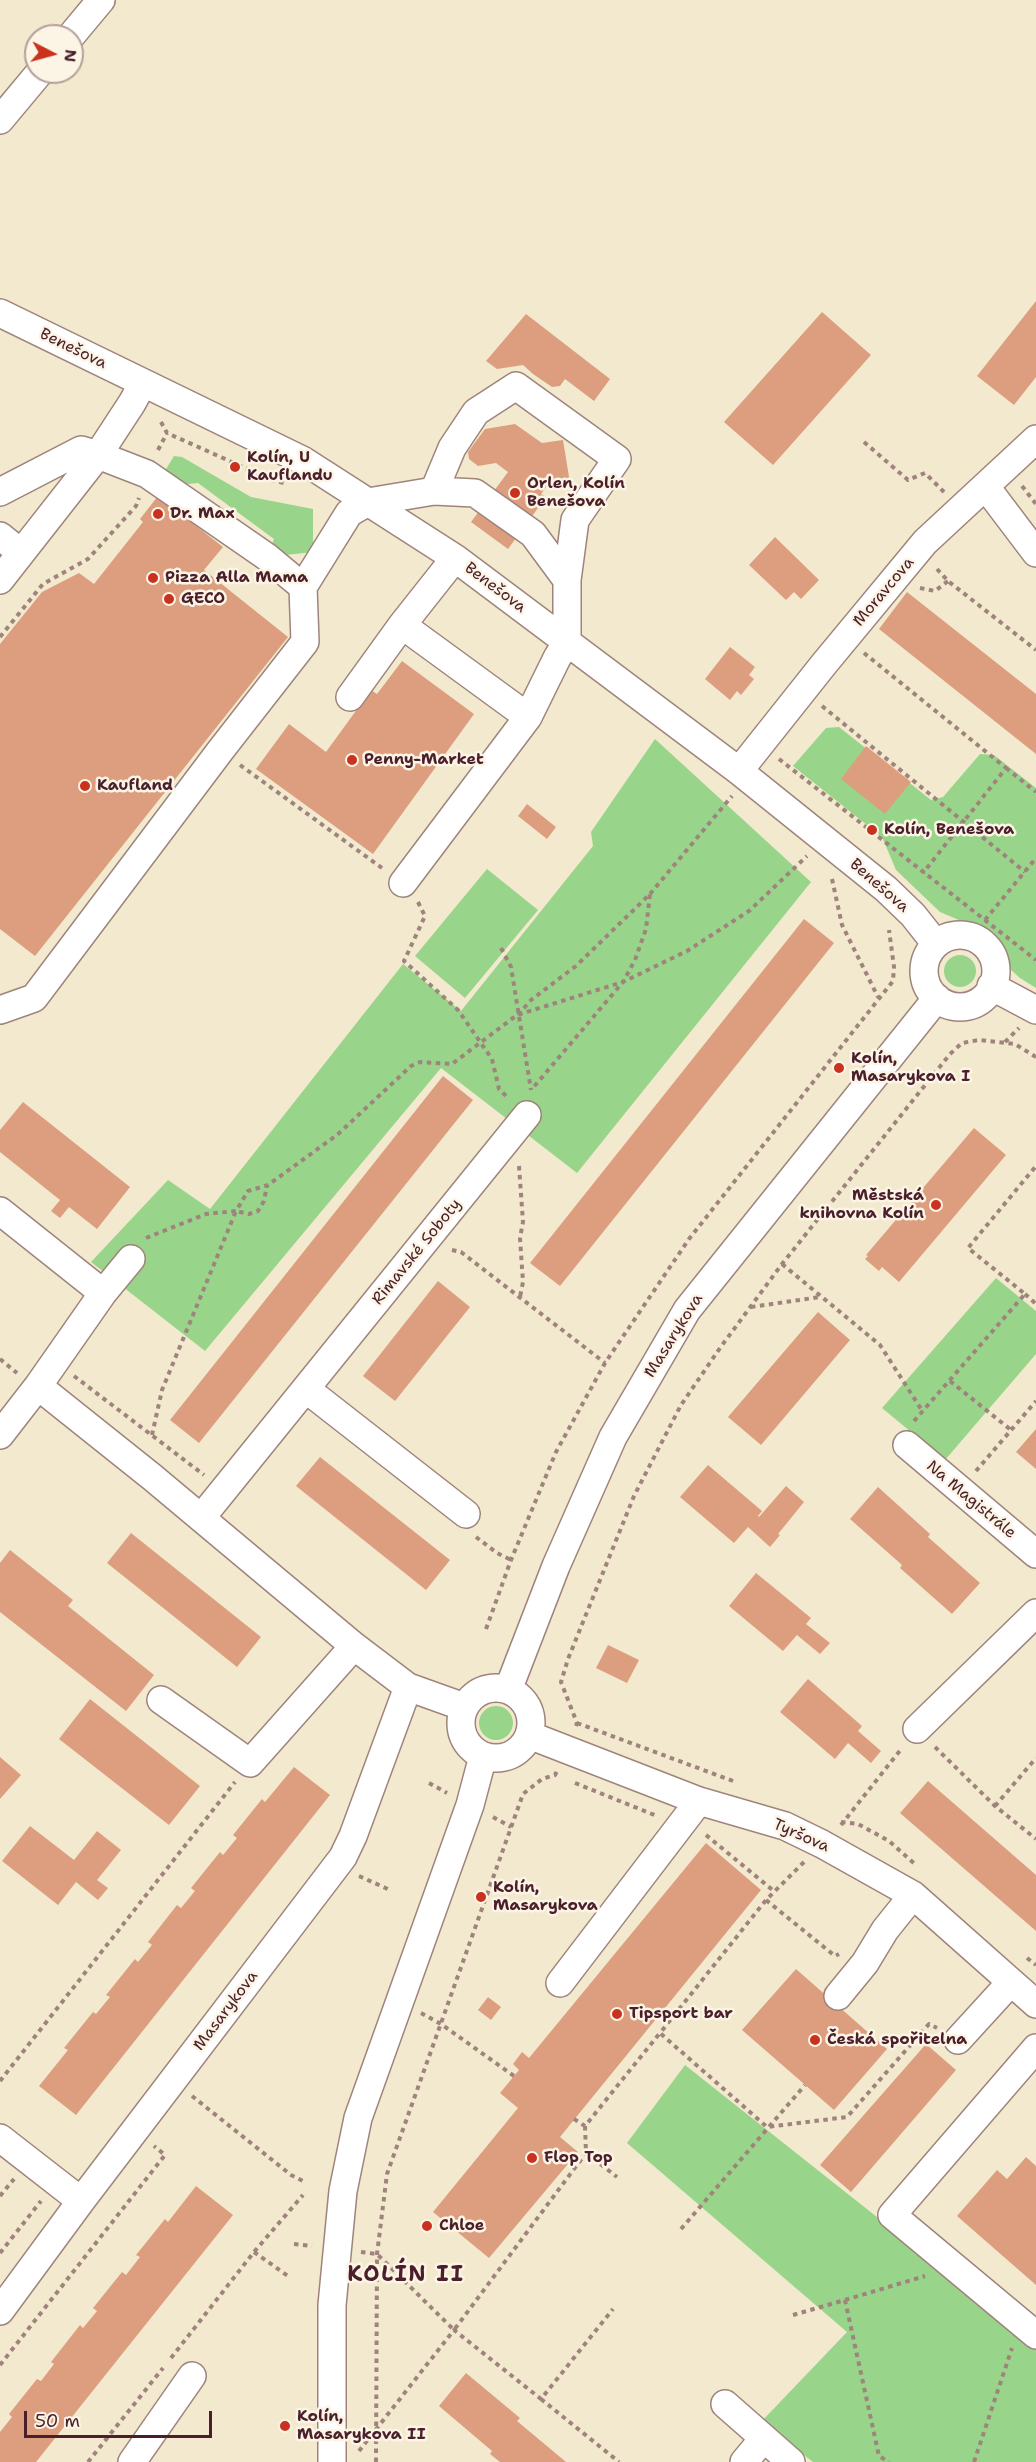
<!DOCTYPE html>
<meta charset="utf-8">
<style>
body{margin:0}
#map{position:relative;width:1036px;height:2462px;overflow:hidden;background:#f3e9ce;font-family:"Shantell Sans",sans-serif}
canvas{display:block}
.north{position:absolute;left:24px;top:24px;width:60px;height:60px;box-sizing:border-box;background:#fcf5e5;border:2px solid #b59f9b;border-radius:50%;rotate:96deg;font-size:16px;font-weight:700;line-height:24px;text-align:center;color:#4a1f2b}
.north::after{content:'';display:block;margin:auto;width:21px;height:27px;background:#c8321e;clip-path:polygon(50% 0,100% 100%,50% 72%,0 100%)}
.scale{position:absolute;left:24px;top:2411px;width:188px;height:27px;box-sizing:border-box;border:3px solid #4a1f2b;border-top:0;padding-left:8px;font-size:18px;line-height:21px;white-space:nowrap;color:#4a1f2b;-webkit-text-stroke:4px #fcf5e5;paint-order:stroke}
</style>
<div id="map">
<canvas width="1036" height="2462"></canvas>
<div class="north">N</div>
<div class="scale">50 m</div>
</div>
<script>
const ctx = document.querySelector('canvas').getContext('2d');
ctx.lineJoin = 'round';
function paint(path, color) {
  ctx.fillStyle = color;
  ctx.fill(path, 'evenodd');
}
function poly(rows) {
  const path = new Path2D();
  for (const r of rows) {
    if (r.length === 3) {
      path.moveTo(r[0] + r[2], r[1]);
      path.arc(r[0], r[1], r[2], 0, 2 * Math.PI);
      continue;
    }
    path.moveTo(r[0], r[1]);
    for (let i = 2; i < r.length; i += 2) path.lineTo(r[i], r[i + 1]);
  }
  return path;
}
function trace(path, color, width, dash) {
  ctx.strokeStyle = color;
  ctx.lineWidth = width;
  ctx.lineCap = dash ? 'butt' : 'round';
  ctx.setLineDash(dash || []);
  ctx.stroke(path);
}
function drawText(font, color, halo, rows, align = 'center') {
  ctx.font = font + ' "Shantell Sans",sans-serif';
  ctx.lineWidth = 5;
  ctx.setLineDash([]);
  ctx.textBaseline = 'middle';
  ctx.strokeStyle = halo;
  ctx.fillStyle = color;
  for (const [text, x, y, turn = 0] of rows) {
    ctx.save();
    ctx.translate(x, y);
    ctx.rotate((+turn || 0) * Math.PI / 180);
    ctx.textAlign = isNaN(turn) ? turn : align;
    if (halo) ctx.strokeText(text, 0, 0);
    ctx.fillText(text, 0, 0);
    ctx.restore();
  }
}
paint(poly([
 [174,456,182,457,251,497,313,509,313,552,267,557,274,539,198,483,177,485,163,474],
 [839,727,931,800,943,797,980,754,994,755,1036,788,1036,988,1020,978,1010,969,1004,948,992,934,940,912,896,870,882,837,793,766,826,728],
 [655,739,811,882,577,1173,441,1068,205,1351,91,1262,168,1180,210,1209,403,964,461,1011,593,846,591,832],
 [487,869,538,910,465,998,415,956],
 [960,971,16],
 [996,1278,1036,1311,1036,1354,945,1460,882,1408],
 [496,1723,17],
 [685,2065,1036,2343,1036,2462,813,2462,761,2422,847,2332,627,2143]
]), '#98d58a');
paint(poly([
 [1036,301,1036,377,1014,405,977,376],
 [822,312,871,355,773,465,724,422],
 [526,314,610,379,594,401,565,379,560,386,552,387,533,374,523,365,497,369,486,361],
 [515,424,542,443,563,440,570,483,546,487,541,494,546,497,508,549,471,522,508,472,496,463,478,466,469,459,468,452,485,429],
 [158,496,223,547,204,570,288,637,35,956,0,929,0,644,42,592,79,573,94,584,143,522,140,519],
 [775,537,819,580,801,599,794,592,786,600,749,565],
 [907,592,1036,694,1036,754,879,629],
 [730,647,755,667,749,675,754,679,741,695,737,691,730,700,705,679],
 [402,661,474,714,373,854,256,769,289,724,326,752,371,690,377,694],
 [866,746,911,782,885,814,841,779],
 [527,804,556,827,547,839,518,816],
 [804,919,834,943,560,1286,530,1263],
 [443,1076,473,1100,199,1443,170,1420],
 [23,1102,130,1187,97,1229,69,1207,60,1218,51,1211,60,1200,0,1152,0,1130],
 [974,1128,1006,1155,899,1282,882,1267,879,1271,865,1259,868,1256,866,1255],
 [438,1281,470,1307,395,1401,363,1376],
 [818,1312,850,1340,761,1445,728,1417],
 [1036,1429,1036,1469,1016,1452],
 [320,1457,450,1560,426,1590,296,1486],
 [708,1465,762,1511,758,1516,759,1517,786,1486,804,1502,778,1534,780,1535,770,1547,748,1527,734,1543,680,1497],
 [878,1487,930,1534,928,1537,980,1583,952,1614,900,1568,902,1565,850,1519],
 [131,1533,261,1637,237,1667,107,1563],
 [10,1550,73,1600,68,1606,154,1675,126,1711,0,1612,0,1563],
 [756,1573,811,1618,806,1624,830,1643,820,1654,797,1635,783,1651,729,1606],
 [608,1645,639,1660,627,1683,596,1668],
 [808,1679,862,1726,858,1731,881,1751,871,1763,848,1743,835,1759,780,1712],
 [90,1699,200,1786,169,1825,59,1739],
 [0,1757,21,1775,0,1799],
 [294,1767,330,1795,76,2115,39,2086,68,2050,64,2048,93,2012,96,2014,110,1997,106,1995,135,1959,138,1962,152,1945,148,1942,177,1905,181,1908,195,1891,191,1888,220,1852,223,1855,237,1838,233,1835,262,1799,265,1802],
 [928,1781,1036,1875,1036,1931,900,1813],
 [30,1826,74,1860,97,1831,121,1850,97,1880,108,1888,98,1900,76,1882,58,1905,2,1861],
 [706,1843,761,1890,560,2137,578,2152,489,2258,433,2212,518,2108,500,2093,519,2070,513,2064,522,2052,529,2058],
 [796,1969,887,2049,834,2110,742,2030],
 [488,1997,501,2007,491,2020,478,2010],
 [926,2044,956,2070,851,2192,820,2165],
 [1026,2157,1036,2166,1036,2285,957,2216,997,2170,1007,2179],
 [196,2186,233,2215,36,2462,0,2462,0,2432,12,2417,9,2414,37,2379,41,2381,54,2364,51,2362,80,2325,83,2328,97,2311,93,2308,122,2272,126,2275,140,2257,136,2255,165,2219,168,2222],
 [466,2373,520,2418,517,2421,566,2462,500,2462,490,2454,492,2451,439,2406]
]), '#dc9e7f');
const minor = poly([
 [71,36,101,0],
 [0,120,40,72],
 [0,313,304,461,455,558,739,771,886,889,913,915,936,944],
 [986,487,1036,553],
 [434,491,475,493,533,534,567,580],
 [0,492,81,450,98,455,147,474,267,557,303,587,349,513,368,502,434,491,452,448,476,412,516,386,617,459,575,520,567,580,567,642,557,658,528,717],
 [0,536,21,553],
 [0,580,98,455,132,403,143,383],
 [402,625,528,717,403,883],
 [350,697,402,625,455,558],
 [739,771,824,664,925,542,1036,439],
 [960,971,36],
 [991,986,1036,1010],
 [0,1010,34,998,220,751,305,642,303,587],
 [0,1211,103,1293],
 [38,1386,152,1477,354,1646,408,1687,464,1707],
 [306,1389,466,1514],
 [0,1435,38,1386,103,1293,131,1259],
 [907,1445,1036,1554],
 [201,1518,527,1115],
 [496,1723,35],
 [508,1690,556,1566,613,1437,687,1310,937,998],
 [161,1700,250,1763,354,1646],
 [917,1729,1036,1613],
 [529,1735,699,1801,785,1826,822,1844,913,1895,1036,2004],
 [560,1983,699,1801],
 [838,1996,865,1963,885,1930,913,1895],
 [958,2040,1011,1982],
 [1036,2048,892,2215,1036,2335],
 [0,2138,81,2201],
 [0,2311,81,2201,343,1857,353,1836,408,1687],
 [725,2404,791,2462],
 [132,2462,192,2376],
 [332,2462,332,2305,343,2191,358,2118,470,1805,483,1756],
 [744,2462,764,2438]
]);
trace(minor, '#9e847c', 30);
trace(poly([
 [161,422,167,433,272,480,287,484],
 [864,442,908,480,925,473,944,492],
 [158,450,167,433],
 [1022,486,1036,504],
 [937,569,948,581,1036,650],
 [920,588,935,591,948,581],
 [0,637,43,584,88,559,136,506,139,498],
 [864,653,1006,768,923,873],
 [822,706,1025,872],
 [779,759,1036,960],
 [240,765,382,868],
 [1006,768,1036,792],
 [832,879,842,925,878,997],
 [650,894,732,796],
 [418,902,425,916,404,961,458,1010,492,1059,499,1089,508,1098],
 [985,920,1036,858],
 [501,948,511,967,531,1090],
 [518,1015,531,1000,576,966,650,894,646,929,635,960,623,982,532,1089],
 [1005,1042,1019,1028],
 [519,1166,523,1222,520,1238,523,1282,520,1297],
 [146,1238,206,1214,236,1211,248,1191,268,1185,337,1135,411,1066,420,1062,452,1064,517,1015,623,982,687,951,749,911,807,856],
 [452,1250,461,1252,605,1363],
 [782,1264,880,1345,923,1412],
 [1025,1294,1036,1304],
 [751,1307,820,1297],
 [0,1359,17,1373],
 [74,1376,204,1475],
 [950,1381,1011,1430],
 [914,1421,1025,1294,968,1248,1036,1166],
 [152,1435,162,1390,236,1211,249,1214,258,1211,264,1201,267,1185],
 [976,1471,1036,1401],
 [476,1537,497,1553,511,1560],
 [486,1629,511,1560,556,1452,605,1363,689,1239,893,981,894,967,889,930],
 [577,1723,733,1781],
 [576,1726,577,1723,561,1682,568,1659,634,1496,681,1405,720,1348,782,1264,950,1054,962,1043,979,1040,1015,1044,1036,1057],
 [935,1747,995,1806,1036,1839],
 [429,1783,447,1793],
 [575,1783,657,1816],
 [995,1806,1036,1758],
 [493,1817,511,1827],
 [841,1822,858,1824,889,1841,916,1865],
 [841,1825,902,1748],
 [706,1835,775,1892],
 [804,1862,766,1900,660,2033,767,2127,847,2117,929,2024,937,2028],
 [359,1876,390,1890],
 [766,1900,835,1956,839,1954],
 [1027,1958,1036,1965],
 [421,2013,441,2024,514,2076],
 [0,2081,235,1782],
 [192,2096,291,2175,303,2181],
 [574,2119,585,2126,660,2033],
 [585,2126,586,2153,617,2177],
 [0,2196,14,2179],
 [681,2229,805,2085],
 [294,2244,312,2246],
 [254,2252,288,2276],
 [361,2252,377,2254,454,2330,586,2153],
 [0,2253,41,2201],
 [845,2300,925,2276],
 [793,2315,845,2300,879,2456,889,2462],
 [171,2358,254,2252,303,2195],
 [0,2365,165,2155,154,2146],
 [541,2399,619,2462],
 [359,2451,454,2330,541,2399,613,2309],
 [88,2462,163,2368],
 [376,2462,377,2254,387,2174,523,1794,542,1779,555,1775,557,1771],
 [974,2462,1012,2348]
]), '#9e847c', 4, [4.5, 4.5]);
trace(minor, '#fff', 27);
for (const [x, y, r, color] of [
 [235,467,6,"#c8321e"],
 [515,493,6,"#c8321e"],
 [158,514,6,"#c8321e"],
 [153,578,6,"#c8321e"],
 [169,599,6,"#c8321e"],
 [352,760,6,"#c8321e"],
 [85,786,6,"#c8321e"],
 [872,830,6,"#c8321e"],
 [839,1068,6,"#c8321e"],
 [936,1205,6,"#c8321e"],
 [481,1897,6,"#c8321e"],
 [617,2014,6,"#c8321e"],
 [815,2040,6,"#c8321e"],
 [532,2158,6,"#c8321e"],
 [427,2226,6,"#c8321e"],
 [285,2426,6,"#c8321e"]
]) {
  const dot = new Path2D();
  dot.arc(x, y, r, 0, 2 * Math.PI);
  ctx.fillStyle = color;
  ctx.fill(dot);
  trace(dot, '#fcf5e5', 2);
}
drawText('16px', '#4a1f2b', '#fcf5e5', [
 ["Benešova",73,349,26],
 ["Benešova",495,588,37],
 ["Moravcova",884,592,-50],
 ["Benešova",879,886,41],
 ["Rimavské Soboty",417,1252,-51],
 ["Masarykova",674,1336,-58],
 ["Na Magistrále",971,1500,40],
 ["Tyršova",801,1836,24],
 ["Masarykova",226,2011,-53]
]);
drawText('bold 16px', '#4a1f2b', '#fcf5e5', [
 ["Kolín, U",247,458],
 ["Kauflandu",247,476],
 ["Orlen, Kolín",527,484],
 ["Benešova",527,502],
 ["Dr. Max",170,514],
 ["Pizza Alla Mama",165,578],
 ["GECO",181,599],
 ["Penny-Market",364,760],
 ["Kaufland",97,786],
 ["Kolín, Benešova",884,830],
 ["Kolín,",851,1059],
 ["Masarykova I",851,1077],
 ["Městská",924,1196,"right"],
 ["knihovna Kolín",924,1214,"right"],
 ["Kolín,",493,1888],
 ["Masarykova",493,1906],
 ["Tipsport bar",629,2014],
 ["Česká spořitelna",827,2040],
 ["Flop Top",544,2158],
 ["Chloe",439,2226],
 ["Kolín,",297,2417],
 ["Masarykova II",297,2435]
], 'left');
ctx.letterSpacing = '1.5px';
drawText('bold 22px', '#4a1f2b', '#fcf5e5', [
 ["KOLÍN II",406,2275]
]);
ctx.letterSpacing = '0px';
</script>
